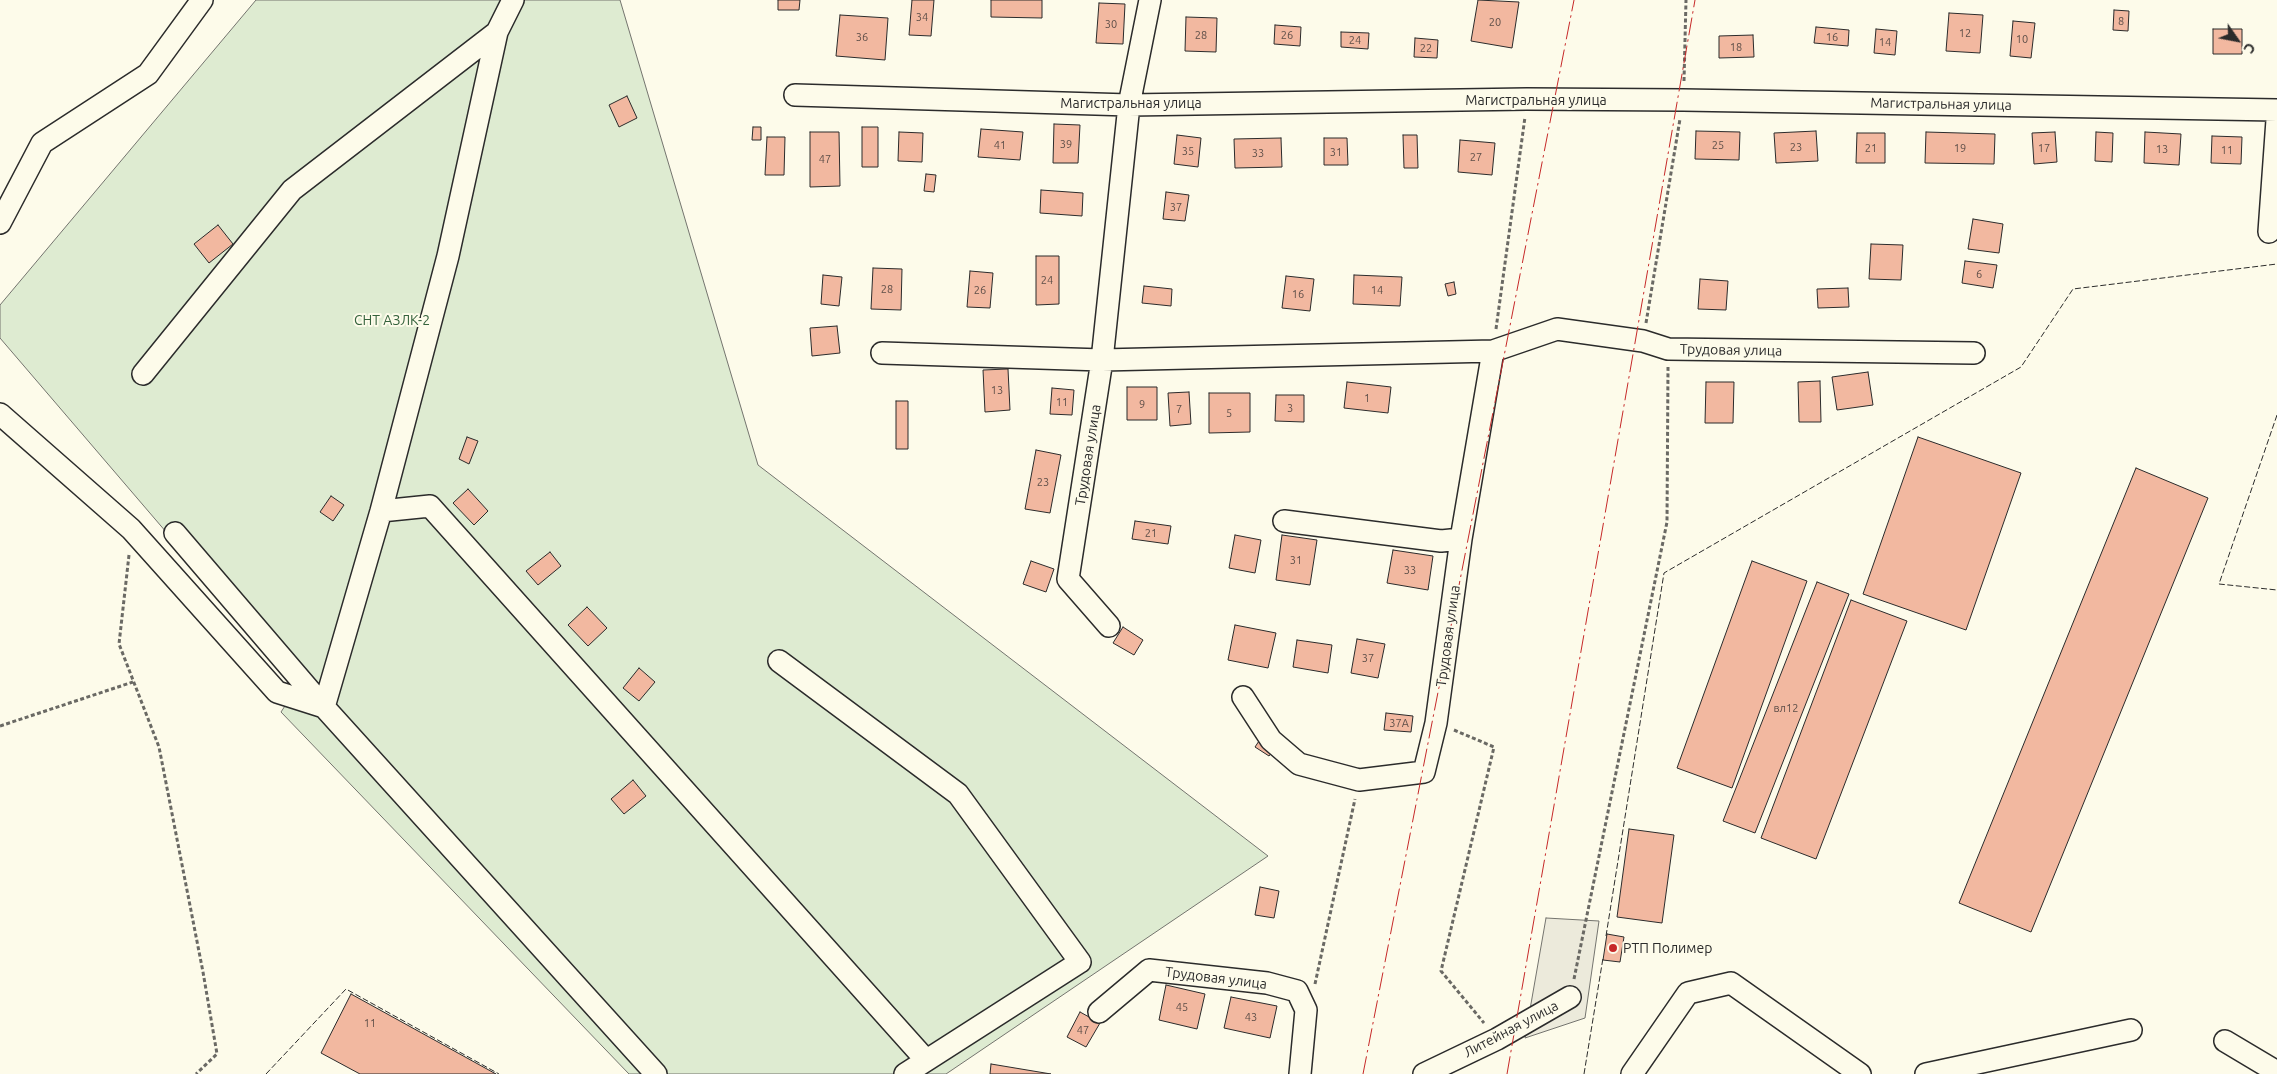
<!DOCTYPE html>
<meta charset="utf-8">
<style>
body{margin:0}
#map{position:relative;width:2277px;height:1074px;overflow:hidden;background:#fdfbea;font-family:Ubuntu,sans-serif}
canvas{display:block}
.north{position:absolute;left:2212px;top:15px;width:50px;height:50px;-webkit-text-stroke:4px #fdfbea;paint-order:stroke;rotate:123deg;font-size:14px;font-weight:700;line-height:20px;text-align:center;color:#2b2b2b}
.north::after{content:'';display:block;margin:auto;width:18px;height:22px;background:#2b2b2b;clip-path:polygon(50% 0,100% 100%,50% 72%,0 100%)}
</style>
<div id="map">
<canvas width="2277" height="1074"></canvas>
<div class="north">С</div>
</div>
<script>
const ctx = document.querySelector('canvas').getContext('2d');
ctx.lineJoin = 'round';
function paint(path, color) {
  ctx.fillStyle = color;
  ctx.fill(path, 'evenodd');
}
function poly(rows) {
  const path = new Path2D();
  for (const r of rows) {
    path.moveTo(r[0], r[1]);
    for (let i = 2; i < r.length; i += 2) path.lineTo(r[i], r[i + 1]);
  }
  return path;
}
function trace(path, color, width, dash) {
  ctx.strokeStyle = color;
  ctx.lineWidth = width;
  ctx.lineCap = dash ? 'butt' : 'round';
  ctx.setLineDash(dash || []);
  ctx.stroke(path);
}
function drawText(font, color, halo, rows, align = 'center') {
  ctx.font = font + ' Ubuntu,sans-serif';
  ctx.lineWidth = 4;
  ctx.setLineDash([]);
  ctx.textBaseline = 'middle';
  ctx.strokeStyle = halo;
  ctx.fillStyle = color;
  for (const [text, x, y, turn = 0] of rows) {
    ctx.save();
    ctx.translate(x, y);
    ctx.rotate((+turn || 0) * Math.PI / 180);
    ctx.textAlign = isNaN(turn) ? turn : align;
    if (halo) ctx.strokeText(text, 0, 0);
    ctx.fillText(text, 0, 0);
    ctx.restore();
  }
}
const green = poly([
 [256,0,620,0,758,465,1268,856,946,1074,629,1074,281,712,298,686,0,338,0,305,256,0]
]);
paint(green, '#deebd1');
trace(green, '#74746e', 1);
const parking = poly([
 [1546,918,1599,921,1585,1018,1525,1038,1546,918]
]);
paint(parking, '#eceadb');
trace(parking, '#74746e', 1);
const building = poly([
 [778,0,800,0,799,10,778,10,778,0],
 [912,0,934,0,931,36,909,35,912,0],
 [991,0,1042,0,1042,18,991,17,991,0],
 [1478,0,1519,2,1512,48,1471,41,1478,0],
 [1099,3,1125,4,1123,44,1096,43,1099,3],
 [2114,10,2129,11,2128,31,2113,30,2114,10],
 [1949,13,1983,15,1980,53,1946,51,1949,13],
 [840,15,888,18,885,60,836,56,840,15],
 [1186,17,1217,18,1216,52,1185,51,1186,17],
 [2013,21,2035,23,2031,58,2010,56,2013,21],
 [1275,25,1301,27,1300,46,1274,44,1275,25],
 [1816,27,1849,30,1848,46,1814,43,1816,27],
 [1876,29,1897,31,1895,55,1874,53,1876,29],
 [2213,29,2242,29,2242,54,2213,54,2213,29],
 [1341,32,1369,33,1368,49,1341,47,1341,32],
 [1753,35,1754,57,1719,58,1719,36,1753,35],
 [1415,38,1438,40,1437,58,1414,57,1415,38],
 [627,96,637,118,619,127,609,105,627,96],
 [1054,124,1080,125,1078,163,1053,163,1054,124],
 [753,127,761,127,761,140,752,140,753,127],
 [862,127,878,127,878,167,862,167,862,127],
 [981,129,1023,132,1020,160,978,157,981,129],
 [1696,131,1740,132,1739,160,1695,159,1696,131],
 [1816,131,1818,161,1776,163,1774,133,1816,131],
 [810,132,839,132,840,186,810,187,810,132],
 [899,132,923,133,922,162,898,161,899,132],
 [1926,132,1995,134,1994,164,1925,163,1926,132],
 [2055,132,2057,162,2034,164,2032,133,2055,132],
 [2096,132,2113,133,2112,162,2095,161,2096,132],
 [2145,132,2181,134,2179,165,2144,163,2145,132],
 [1857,133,1885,133,1885,163,1856,163,1857,133],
 [1177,135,1201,138,1198,167,1174,164,1177,135],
 [1403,135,1417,135,1418,168,1404,168,1403,135],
 [2212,136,2242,137,2241,164,2211,163,2212,136],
 [767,137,785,137,784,175,765,175,767,137],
 [1281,138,1282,167,1235,168,1234,139,1281,138],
 [1324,138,1347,138,1348,165,1324,165,1324,138],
 [1460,140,1495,143,1492,175,1458,172,1460,140],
 [926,174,936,175,934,192,924,191,926,174],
 [1041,190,1083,193,1082,216,1040,213,1041,190],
 [1166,192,1189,195,1185,221,1163,219,1166,192],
 [1973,219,2003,224,1999,253,1968,249,1973,219],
 [218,225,233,244,209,263,194,244,218,225],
 [1871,244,1903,245,1901,280,1869,279,1871,244],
 [1036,256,1059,256,1059,304,1036,305,1036,256],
 [1965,261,1997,265,1993,288,1962,283,1965,261],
 [873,268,902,269,901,310,871,309,873,268],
 [970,271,993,273,990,308,967,307,970,271],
 [823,275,842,277,839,306,821,304,823,275],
 [1354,275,1402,277,1400,306,1353,304,1354,275],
 [1286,276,1314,279,1310,311,1282,308,1286,276],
 [1700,279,1728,281,1726,310,1698,309,1700,279],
 [1454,282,1456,294,1448,296,1445,284,1454,282],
 [1144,286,1172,289,1171,306,1142,303,1144,286],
 [1848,288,1849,307,1818,308,1817,289,1848,288],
 [837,326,840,353,812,356,810,328,837,326],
 [1008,369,1010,410,985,412,983,370,1008,369],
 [1868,372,1873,405,1837,410,1832,377,1868,372],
 [1820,381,1821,422,1799,422,1798,382,1820,381],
 [1347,382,1391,387,1388,413,1344,408,1347,382],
 [1706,382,1734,382,1733,423,1705,423,1706,382],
 [1127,387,1157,387,1157,420,1127,420,1127,387],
 [1052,388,1074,390,1072,415,1050,414,1052,388],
 [1189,392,1191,424,1170,426,1168,393,1189,392],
 [1209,393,1250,393,1250,432,1209,433,1209,393],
 [1276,395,1304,395,1304,422,1275,421,1276,395],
 [896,401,908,401,908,449,896,449,896,401],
 [467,437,478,441,469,464,459,459,467,437],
 [1918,437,2021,473,1966,630,1863,594,1918,437],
 [1036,450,1061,455,1050,513,1025,509,1036,450],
 [2136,468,2208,498,2031,932,1959,903,2136,468],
 [468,489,488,511,474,525,453,503,468,489],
 [331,496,344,505,333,521,320,512,331,496],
 [1135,521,1171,526,1168,544,1132,539,1135,521],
 [1235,535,1261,540,1255,573,1229,568,1235,535],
 [1282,535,1317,540,1310,585,1276,580,1282,535],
 [1393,550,1433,556,1428,590,1387,583,1393,550],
 [550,552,561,566,538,585,526,571,550,552],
 [1031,561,1054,569,1046,592,1023,584,1031,561],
 [1752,561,1807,581,1732,788,1677,768,1752,561],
 [1817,582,1849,594,1755,833,1723,821,1817,582],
 [1851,600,1907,621,1816,859,1761,838,1851,600],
 [587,607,607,628,588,646,568,625,587,607],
 [1235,625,1276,633,1268,668,1228,660,1235,625],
 [1123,627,1143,640,1134,655,1113,643,1123,627],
 [1357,639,1385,644,1378,678,1351,673,1357,639],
 [1297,640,1332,645,1328,673,1293,667,1297,640],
 [639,668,655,682,639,701,623,688,639,668],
 [1386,713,1413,716,1411,732,1384,730,1386,713],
 [1261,738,1275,748,1269,756,1255,747,1261,738],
 [633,780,646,796,624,814,611,799,633,780],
 [1629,829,1674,835,1662,923,1617,917,1629,829],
 [1260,887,1279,891,1274,918,1255,915,1260,887],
 [1607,934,1624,937,1620,962,1603,960,1607,934],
 [1166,985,1205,994,1197,1029,1159,1020,1166,985],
 [351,994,496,1074,360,1074,321,1053,351,994],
 [1231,997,1277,1006,1270,1038,1224,1028,1231,997],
 [1080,1012,1100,1023,1086,1047,1067,1037,1080,1012],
 [991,1064,1051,1074,990,1074,991,1064]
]);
paint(building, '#f2b8a0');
trace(building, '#2b2b2b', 1);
const minor = poly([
 [497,32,513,0],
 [795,95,1129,105,1527,99,1683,100,2277,110],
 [0,223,42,143,148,74,202,0],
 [2269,232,2277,120],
 [882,353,1102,360,1493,351,1557,329,1643,341,1668,349,1974,353],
 [0,414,131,529,277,692,324,707,381,511,448,256,497,32,292,190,143,374],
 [381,511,430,506,925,1059],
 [1284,521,1441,541,1461,539],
 [175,533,324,707,656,1074],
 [1109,626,1068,579,1102,360,1129,105,1150,0],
 [779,661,958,794,1080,962,905,1074],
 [1243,697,1271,740,1299,764,1359,780,1424,772,1436,723,1461,539,1493,351],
 [1099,1012,1149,970,1267,983,1297,991,1306,1010,1300,1074],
 [2225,1041,2277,1072],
 [1424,1074,1497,1039,1570,997],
 [1632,1074,1688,993,1731,983,1860,1074],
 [1926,1074,2131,1030]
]);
trace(minor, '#2b2b2b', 24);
trace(poly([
 [1684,81,1686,0],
 [1646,323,1680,119],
 [1496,329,1525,117],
 [129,555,119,644,159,747,203,972,217,1054,196,1074],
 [0,726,133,682],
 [1454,730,1494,747,1441,971,1484,1023],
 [1574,979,1667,522,1668,367],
 [1315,984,1355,799]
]), '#6a6964', 3, [4, 2.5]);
trace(minor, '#fdfbea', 21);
trace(poly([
 [2277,415,2219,584,2277,590],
 [1606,936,1664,573,2021,367,2073,289,2277,264],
 [266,1074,346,989,499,1074],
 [1584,1074,1603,958]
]), '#2b2b2b', 1, [6, 2.5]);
trace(poly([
 [1363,1074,1574,0],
 [1507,1074,1695,0]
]), '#c62828', 1, [18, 4, 2.5, 4]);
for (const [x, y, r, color] of [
 [1613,948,5,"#c62828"]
]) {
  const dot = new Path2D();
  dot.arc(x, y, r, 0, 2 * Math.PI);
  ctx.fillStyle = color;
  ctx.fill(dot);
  trace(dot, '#fdfbea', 2);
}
drawText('11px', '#5d4e48', null, [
 ["34",922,17],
 ["8",2121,21],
 ["20",1495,22],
 ["30",1111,24],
 ["12",1965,33],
 ["28",1201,35],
 ["26",1287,35],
 ["36",862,37],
 ["16",1832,37],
 ["10",2022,39],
 ["24",1355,40],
 ["14",1885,42],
 ["18",1736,47],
 ["22",1426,48],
 ["39",1066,144],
 ["41",1000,145],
 ["25",1718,145],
 ["23",1796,147],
 ["21",1871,148],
 ["19",1960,148],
 ["17",2044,148],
 ["13",2162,149],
 ["11",2227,150],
 ["35",1188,151],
 ["31",1336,152],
 ["33",1258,153],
 ["27",1476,157],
 ["47",825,159],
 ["37",1176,207],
 ["6",1979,274],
 ["24",1047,280],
 ["28",887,289],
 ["26",980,290],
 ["14",1377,290],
 ["16",1298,294],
 ["13",997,390],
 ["1",1367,398],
 ["11",1062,402],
 ["9",1142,404],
 ["3",1290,408],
 ["7",1179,409],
 ["5",1229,413],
 ["23",1043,482],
 ["21",1151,533],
 ["31",1296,560],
 ["33",1410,570],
 ["37",1368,658],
 ["вл12",1786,708],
 ["37А",1399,723],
 ["45",1182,1007],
 ["43",1251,1017],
 ["11",370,1023],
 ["47",1083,1030]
]);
drawText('14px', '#2b2b2b', '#fdfbea', [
 ["Магистральная улица",1536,100],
 ["Магистральная улица",1131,103],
 ["Магистральная улица",1941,104,1],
 ["Трудовая улица",1731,350,1],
 ["Трудовая улица",1088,455,-81],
 ["Трудовая улица",1448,636,-82],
 ["Трудовая улица",1216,978,7],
 ["Литейная улица",1511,1029,-28]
]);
drawText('14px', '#34623c', '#fdfbea', [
 ["СНТ АЗЛК-2",392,320]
]);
drawText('14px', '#2b2b2b', '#fdfbea', [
 ["РТП Полимер",1623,948]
], 'left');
</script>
